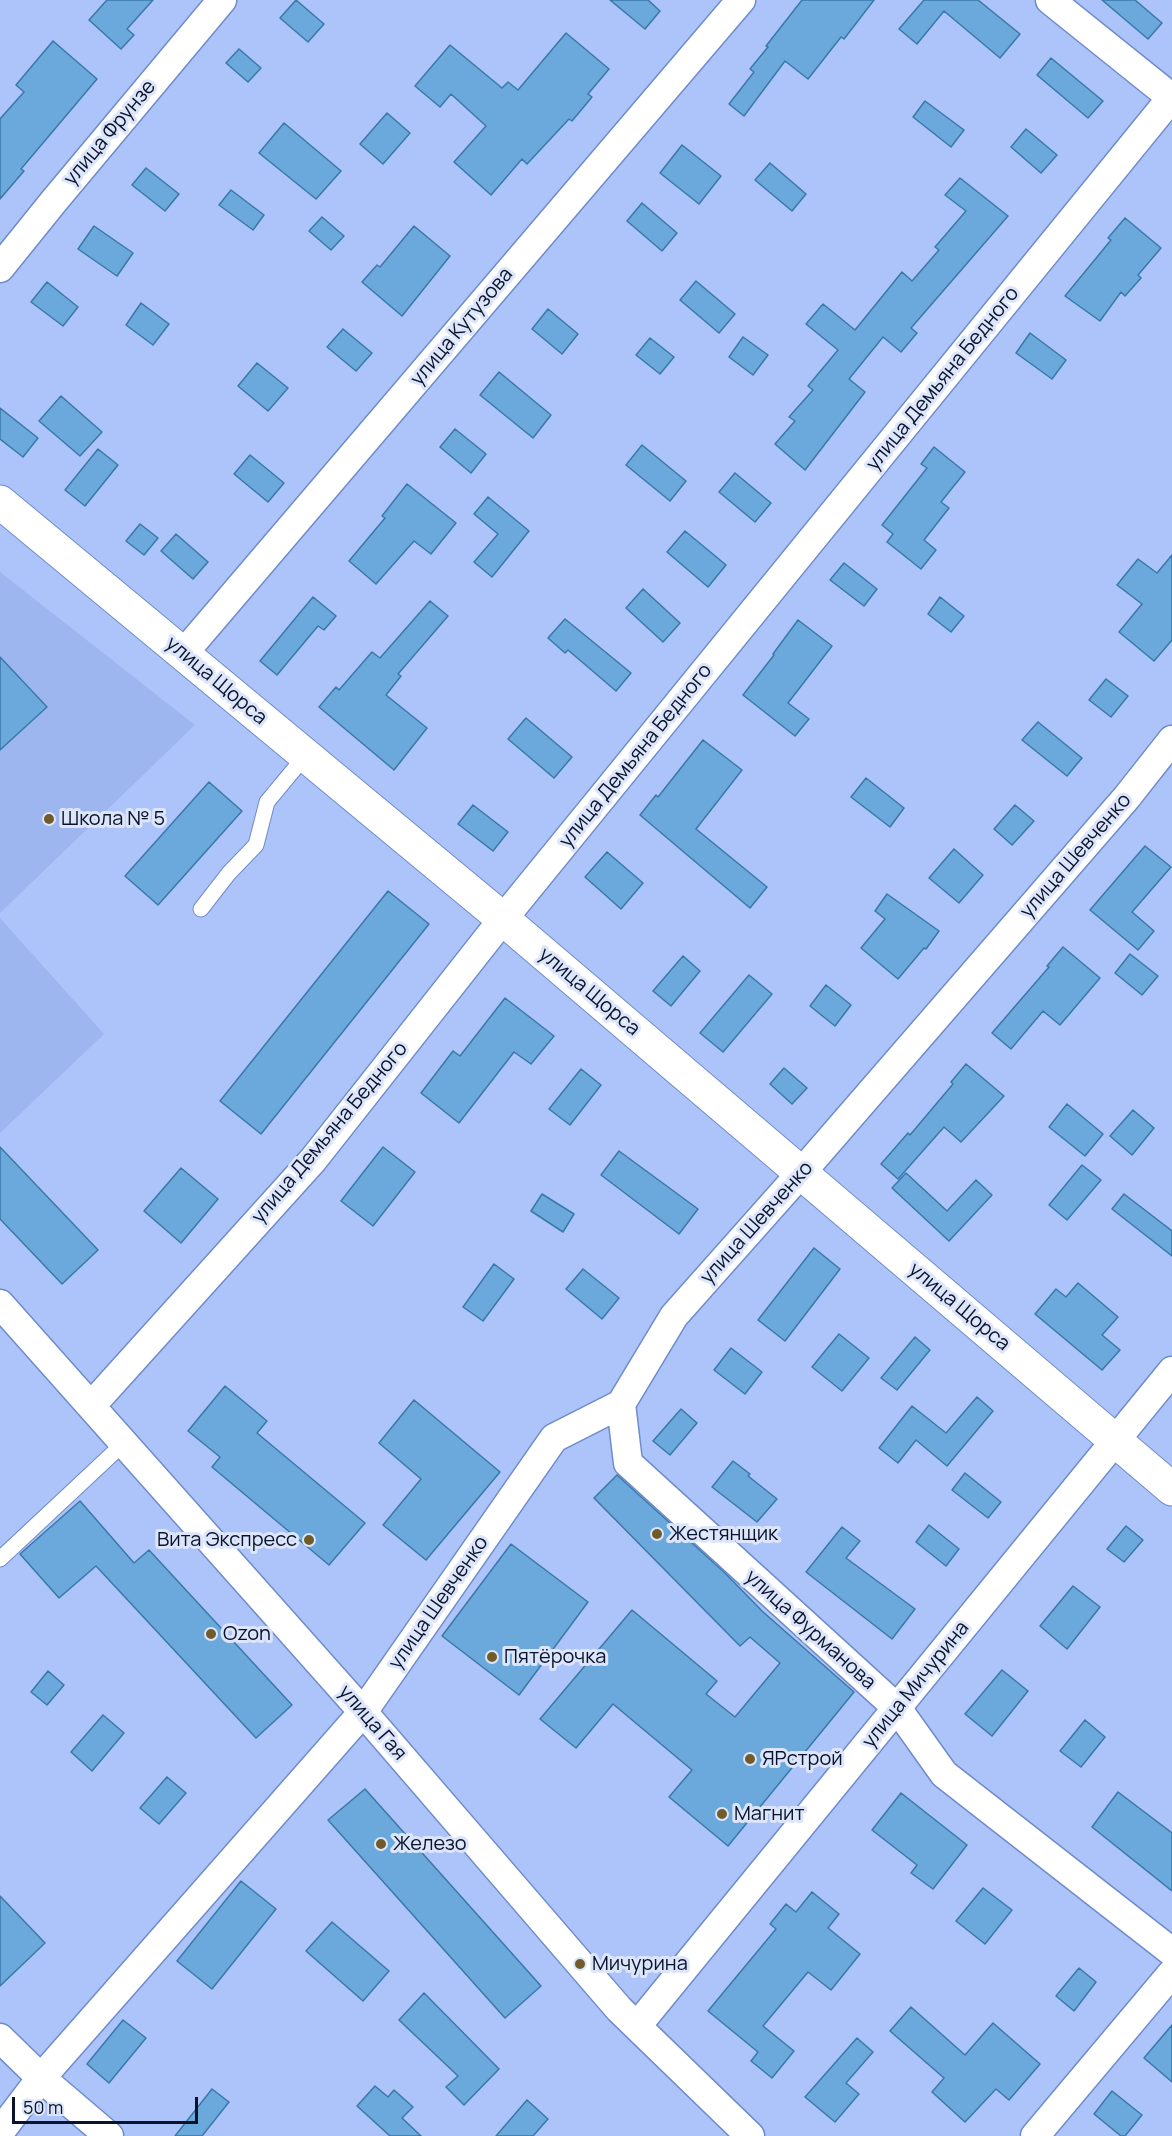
<!DOCTYPE html>
<meta charset="utf-8">
<style>
body{margin:0}
#map{position:relative;width:1172px;height:2136px;overflow:hidden;background:#acc4fa;font-family:Manrope,sans-serif}
canvas{display:block}
.scale{position:absolute;left:12px;top:2097px;width:186px;height:27px;box-sizing:border-box;border:3px solid #09132b;border-top:0;padding-left:8px;font-size:18px;line-height:21px;white-space:nowrap;color:#09132b;-webkit-text-stroke:4px #dce5fa;paint-order:stroke}
</style>
<div id="map">
<canvas width="1172" height="2136"></canvas>
<div class="scale">50 m</div>
</div>
<script>
const ctx = document.querySelector('canvas').getContext('2d');
ctx.lineJoin = 'round';
function paint(path, color) {
  ctx.fillStyle = color;
  ctx.fill(path, 'evenodd');
}
function poly(rows) {
  const path = new Path2D();
  for (const r of rows) {
    path.moveTo(r[0], r[1]);
    for (let i = 2; i < r.length; i += 2) path.lineTo(r[i], r[i + 1]);
  }
  return path;
}
function trace(path, color, width, dash) {
  ctx.strokeStyle = color;
  ctx.lineWidth = width;
  ctx.lineCap = dash ? 'butt' : 'round';
  ctx.setLineDash(dash || []);
  ctx.stroke(path);
}
function drawText(font, color, halo, rows, align = 'center') {
  ctx.font = font + ' Manrope,sans-serif';
  ctx.lineWidth = 6;
  ctx.setLineDash([]);
  ctx.textBaseline = 'middle';
  ctx.strokeStyle = halo;
  ctx.fillStyle = color;
  for (const [text, x, y, turn = 0] of rows) {
    ctx.save();
    ctx.translate(x, y);
    ctx.rotate((+turn || 0) * Math.PI / 180);
    ctx.textAlign = isNaN(turn) ? turn : align;
    if (halo) ctx.strokeText(text, 0, 0);
    ctx.fillText(text, 0, 0);
    ctx.restore();
  }
}
paint(poly([
 [0,572,195,725,0,913],
 [0,918,104,1034,0,1133]
]), '#9db6f0');
const building = poly([
 [107,0,153,0,127,29,134,35,121,49,89,20,107,0],
 [296,0,324,24,308,42,280,18,296,0],
 [610,0,648,0,660,11,645,29,610,0],
 [802,0,874,0,844,39,841,37,808,79,785,61,744,116,729,104,754,72,750,69,768,47,766,46,802,0],
 [924,0,978,0,1020,34,1000,58,944,11,917,44,899,29,924,0],
 [1102,0,1135,0,1162,23,1148,39,1102,0],
 [566,33,609,69,588,94,592,97,572,121,569,119,527,164,522,159,491,195,454,162,486,126,451,94,440,107,415,86,450,45,502,88,508,82,518,90,566,33],
 [53,41,97,79,21,169,24,171,0,199,0,119,24,92,16,85,53,41],
 [239,49,261,68,248,82,226,63,239,49],
 [1051,58,1103,101,1088,118,1037,75,1051,58],
 [925,101,964,130,951,147,913,117,925,101],
 [387,113,410,133,383,164,360,144,387,113],
 [284,123,341,171,316,199,259,153,284,123],
 [1026,129,1057,155,1041,173,1011,147,1026,129],
 [682,145,721,176,699,204,660,173,682,145],
 [770,163,806,194,792,211,755,180,770,163],
 [146,168,179,194,165,211,132,185,146,168],
 [960,178,1008,216,911,328,917,333,901,352,883,337,849,379,865,392,805,470,775,444,795,421,789,417,813,390,808,386,838,350,806,324,823,304,855,330,902,272,912,281,939,250,935,247,966,211,945,195,960,178],
 [231,190,264,215,253,230,219,205,231,190],
 [642,203,677,233,662,251,627,221,642,203],
 [322,217,344,236,331,250,309,231,322,217],
 [1125,218,1161,248,1138,275,1141,278,1125,296,1121,292,1100,321,1065,296,1111,240,1108,238,1125,218],
 [94,226,133,253,117,276,78,249,94,226],
 [414,226,450,256,402,316,362,282,377,265,380,267,414,226],
 [696,281,735,314,719,333,680,300,696,281],
 [47,282,78,307,63,326,31,302,47,282],
 [141,303,169,324,153,345,126,325,141,303],
 [548,309,578,334,562,354,532,329,548,309],
 [343,329,372,353,356,371,327,347,343,329],
 [1030,333,1066,360,1052,379,1016,353,1030,333],
 [743,337,768,355,753,375,729,357,743,337],
 [650,338,674,357,660,374,636,355,650,338],
 [257,363,288,388,268,411,238,386,257,363],
 [499,372,551,415,533,438,480,395,499,372],
 [61,396,102,432,80,456,39,421,61,396],
 [0,408,38,438,23,457,0,439,0,408],
 [455,429,486,454,471,473,440,447,455,429],
 [642,445,686,481,670,501,626,465,642,445],
 [934,447,965,472,941,502,949,508,924,540,936,550,921,569,887,542,893,534,882,525,927,468,921,464,934,447],
 [98,449,118,465,85,506,65,490,98,449],
 [250,455,284,483,268,502,234,474,250,455],
 [735,473,771,503,755,522,719,492,735,473],
 [407,484,456,523,431,554,414,541,376,584,349,561,385,518,382,516,407,484],
 [488,497,529,531,492,577,474,562,498,534,474,514,488,497],
 [140,524,158,538,144,555,126,541,140,524],
 [685,531,726,565,708,587,667,552,685,531],
 [176,534,208,562,193,579,161,551,176,534],
 [1172,555,1172,640,1154,661,1119,632,1142,604,1117,585,1138,559,1157,573,1172,555],
 [844,563,877,589,864,606,830,580,844,563],
 [643,589,680,623,663,642,626,608,643,589],
 [313,597,336,616,324,630,318,626,277,675,260,661,313,597],
 [940,597,964,616,951,632,928,614,940,597],
 [430,601,448,616,398,674,401,676,386,695,427,728,394,770,319,707,336,687,339,690,372,652,380,658,430,601],
 [565,619,631,673,616,691,568,650,565,653,548,638,565,619],
 [798,620,832,646,788,703,809,719,795,736,743,695,774,655,773,654,798,620],
 [0,657,47,707,0,750,0,657],
 [1106,679,1128,696,1111,717,1089,700,1106,679],
 [526,718,572,757,554,778,508,739,526,718],
 [1038,722,1082,758,1067,776,1022,740,1038,722],
 [703,740,742,770,696,829,767,887,750,908,640,815,656,795,658,797,703,740],
 [866,778,904,808,890,827,851,797,866,778],
 [209,782,242,811,158,905,125,876,209,782],
 [473,805,508,832,493,851,458,824,473,805],
 [1015,805,1034,821,1012,845,994,829,1015,805],
 [1145,846,1171,867,1132,912,1154,931,1138,950,1090,910,1145,846],
 [954,849,983,875,959,903,929,878,954,849],
 [607,852,643,883,621,909,585,877,607,852],
 [388,891,429,924,261,1134,220,1101,388,891],
 [887,894,939,931,926,949,924,948,898,979,861,948,885,919,875,911,887,894],
 [1063,947,1100,978,1060,1025,1043,1011,1011,1049,992,1033,1049,967,1047,966,1063,947],
 [1130,954,1158,976,1142,995,1115,973,1130,954],
 [683,956,700,971,671,1006,653,991,683,956],
 [749,975,772,994,723,1052,700,1033,749,975],
 [826,985,851,1005,835,1026,810,1006,826,985],
 [505,998,554,1036,531,1064,514,1052,459,1123,421,1093,453,1051,460,1056,505,998],
 [966,1064,1004,1096,961,1142,944,1127,898,1179,881,1164,908,1133,910,1135,953,1084,951,1082,966,1064],
 [784,1068,807,1088,792,1104,770,1084,784,1068],
 [581,1069,601,1085,570,1125,549,1109,581,1069],
 [1067,1104,1103,1134,1085,1156,1049,1127,1067,1104],
 [1133,1110,1154,1128,1132,1155,1110,1136,1133,1110],
 [0,1147,98,1250,62,1284,0,1219,0,1147],
 [383,1147,415,1172,373,1226,341,1201,383,1147],
 [619,1151,698,1209,679,1234,601,1175,619,1151],
 [1082,1165,1101,1180,1067,1220,1049,1205,1082,1165],
 [181,1168,218,1199,181,1243,144,1211,181,1168],
 [906,1173,947,1211,976,1180,992,1195,949,1241,892,1188,906,1173],
 [542,1194,574,1214,563,1232,531,1211,542,1194],
 [1124,1194,1172,1231,1172,1256,1112,1209,1124,1194],
 [814,1248,840,1269,785,1341,758,1320,814,1248],
 [494,1264,514,1279,483,1321,463,1307,494,1264],
 [583,1269,619,1298,602,1319,566,1289,583,1269],
 [1078,1283,1118,1317,1102,1335,1120,1350,1102,1370,1035,1314,1056,1289,1066,1297,1078,1283],
 [839,1334,869,1358,842,1391,812,1367,839,1334],
 [915,1337,930,1350,897,1390,881,1378,915,1337],
 [731,1348,762,1372,745,1394,714,1370,731,1348],
 [225,1386,267,1421,257,1433,365,1523,329,1565,212,1467,220,1457,188,1431,225,1386],
 [977,1397,993,1411,947,1466,916,1440,898,1463,879,1448,912,1406,946,1433,977,1397],
 [414,1400,500,1472,426,1560,383,1525,421,1479,379,1443,414,1400],
 [681,1409,697,1423,670,1455,653,1441,681,1409],
 [733,1461,750,1474,748,1476,777,1499,757,1522,712,1487,733,1461],
 [965,1473,1001,1502,988,1518,952,1490,965,1473],
 [617,1475,725,1573,762,1611,854,1692,728,1846,669,1797,692,1770,613,1704,576,1748,540,1719,632,1610,717,1681,706,1694,735,1717,780,1663,750,1637,740,1646,594,1498,617,1475],
 [80,1501,134,1563,149,1550,292,1705,256,1738,96,1566,59,1598,20,1554,80,1501],
 [929,1525,959,1549,946,1566,916,1542,929,1525],
 [1126,1526,1143,1540,1124,1562,1107,1549,1126,1526],
 [842,1527,860,1541,846,1558,915,1609,892,1639,806,1572,842,1527],
 [511,1544,588,1602,519,1695,442,1636,511,1544],
 [1073,1586,1100,1607,1067,1649,1040,1626,1073,1586],
 [1002,1670,1028,1691,992,1736,965,1714,1002,1670],
 [48,1671,64,1685,47,1705,31,1692,48,1671],
 [103,1715,124,1733,92,1771,71,1752,103,1715],
 [1085,1720,1105,1737,1081,1767,1060,1751,1085,1720],
 [167,1777,186,1793,159,1824,140,1808,167,1777],
 [365,1789,541,1986,505,2018,328,1820,365,1789],
 [1118,1792,1172,1833,1172,1891,1092,1827,1118,1792],
 [901,1793,967,1845,933,1889,911,1873,917,1865,872,1830,901,1793],
 [241,1881,276,1909,212,1989,177,1961,241,1881],
 [983,1888,1012,1910,985,1944,956,1921,983,1888],
 [812,1892,839,1914,828,1928,860,1954,831,1990,808,1972,763,2026,794,2051,772,2078,751,2061,758,2052,708,2011,776,1929,770,1924,786,1904,796,1912,812,1892],
 [0,1896,45,1943,0,1986,0,1896],
 [332,1922,389,1971,363,2001,306,1951,332,1922],
 [1079,1968,1096,1982,1074,2011,1056,1996,1079,1968],
 [424,1993,499,2069,464,2105,446,2087,458,2076,399,2020,424,1993],
 [911,2007,965,2055,993,2023,1040,2064,1009,2100,996,2089,965,2122,932,2092,944,2078,890,2031,911,2007],
 [123,2020,146,2038,109,2083,87,2064,123,2020],
 [1172,2025,1172,2082,1144,2058,1172,2025],
 [857,2038,873,2052,846,2083,859,2094,835,2122,805,2097,857,2038],
 [375,2086,388,2097,394,2090,413,2107,402,2118,421,2136,390,2136,357,2106,375,2086],
 [212,2089,229,2102,202,2136,175,2136,212,2089],
 [1112,2091,1142,2115,1125,2136,1121,2136,1094,2114,1112,2091],
 [527,2100,548,2119,533,2136,496,2136,527,2100]
]);
paint(building, '#6ba9dd');
trace(building, '#3a78a9', 1.5);
const lane = poly([
 [201,909,229,873,256,845,267,802,306,755],
 [0,1559,124,1443]
]);
const street = poly([
 [1050,0,1172,98],
 [0,268,54,201,222,0],
 [183,654,741,0],
 [0,1304,363,1712,619,2009,750,2136],
 [621,1404,628,1463,897,1708,944,1774,1172,1952],
 [91,1406,313,1160,503,919,1172,97],
 [637,2026,1172,1371],
 [0,2038,41,2078,109,2136],
 [0,2132,41,2078,363,1712,554,1438,621,1404,674,1316,801,1173,1127,797,1172,740],
 [1035,2136,1172,1973]
]);
const secondary = poly([
 [0,502,503,919,1172,1489]
]);
trace(lane, '#6f8bca', 17);
trace(street, '#6f8bca', 31);
trace(secondary, '#6f8bca', 35);
trace(lane, '#fff', 15);
trace(street, '#fff', 28);
trace(secondary, '#fff', 33);
for (const [x, y, r, color] of [
 [49,819,6,"#715b2b"],
 [657,1534,6,"#715b2b"],
 [309,1540,6,"#715b2b"],
 [211,1634,6,"#715b2b"],
 [492,1657,6,"#715b2b"],
 [750,1759,6,"#715b2b"],
 [722,1814,6,"#715b2b"],
 [381,1844,6,"#715b2b"],
 [580,1964,6,"#715b2b"]
]) {
  const dot = new Path2D();
  dot.arc(x, y, r, 0, 2 * Math.PI);
  ctx.fillStyle = color;
  ctx.fill(dot);
  trace(dot, '#dce5fa', 2);
}
drawText('20px', '#09132b', '#dce5fa', [
 ["улица Фрунзе",110,133,-50],
 ["улица Кутузова",462,327,-50],
 ["улица Демьяна Бедного",943,379,-51],
 ["улица Щорса",216,681,40],
 ["улица Демьяна Бедного",636,756,-51],
 ["улица Шевченко",1076,856,-49],
 ["улица Щорса",589,992,40],
 ["улица Демьяна Бедного",330,1133,-50],
 ["улица Шевченко",757,1223,-48],
 ["улица Щорса",959,1307,40],
 ["улица Шевченко",439,1603,-55],
 ["улица Фурманова",810,1630,42],
 ["улица Мичурина",916,1685,-51],
 ["улица Гая",372,1723,49]
]);
drawText('20px', '#09132b', '#dce5fa', [
 ["Школа № 5",61,819],
 ["Жестянщик",669,1534],
 ["Вита Экспресс",297,1540,"right"],
 ["Ozon",223,1634],
 ["Пятёрочка",504,1657],
 ["ЯРстрой",762,1759],
 ["Магнит",734,1814],
 ["Железо",393,1844],
 ["Мичурина",592,1964]
], 'left');
</script>
